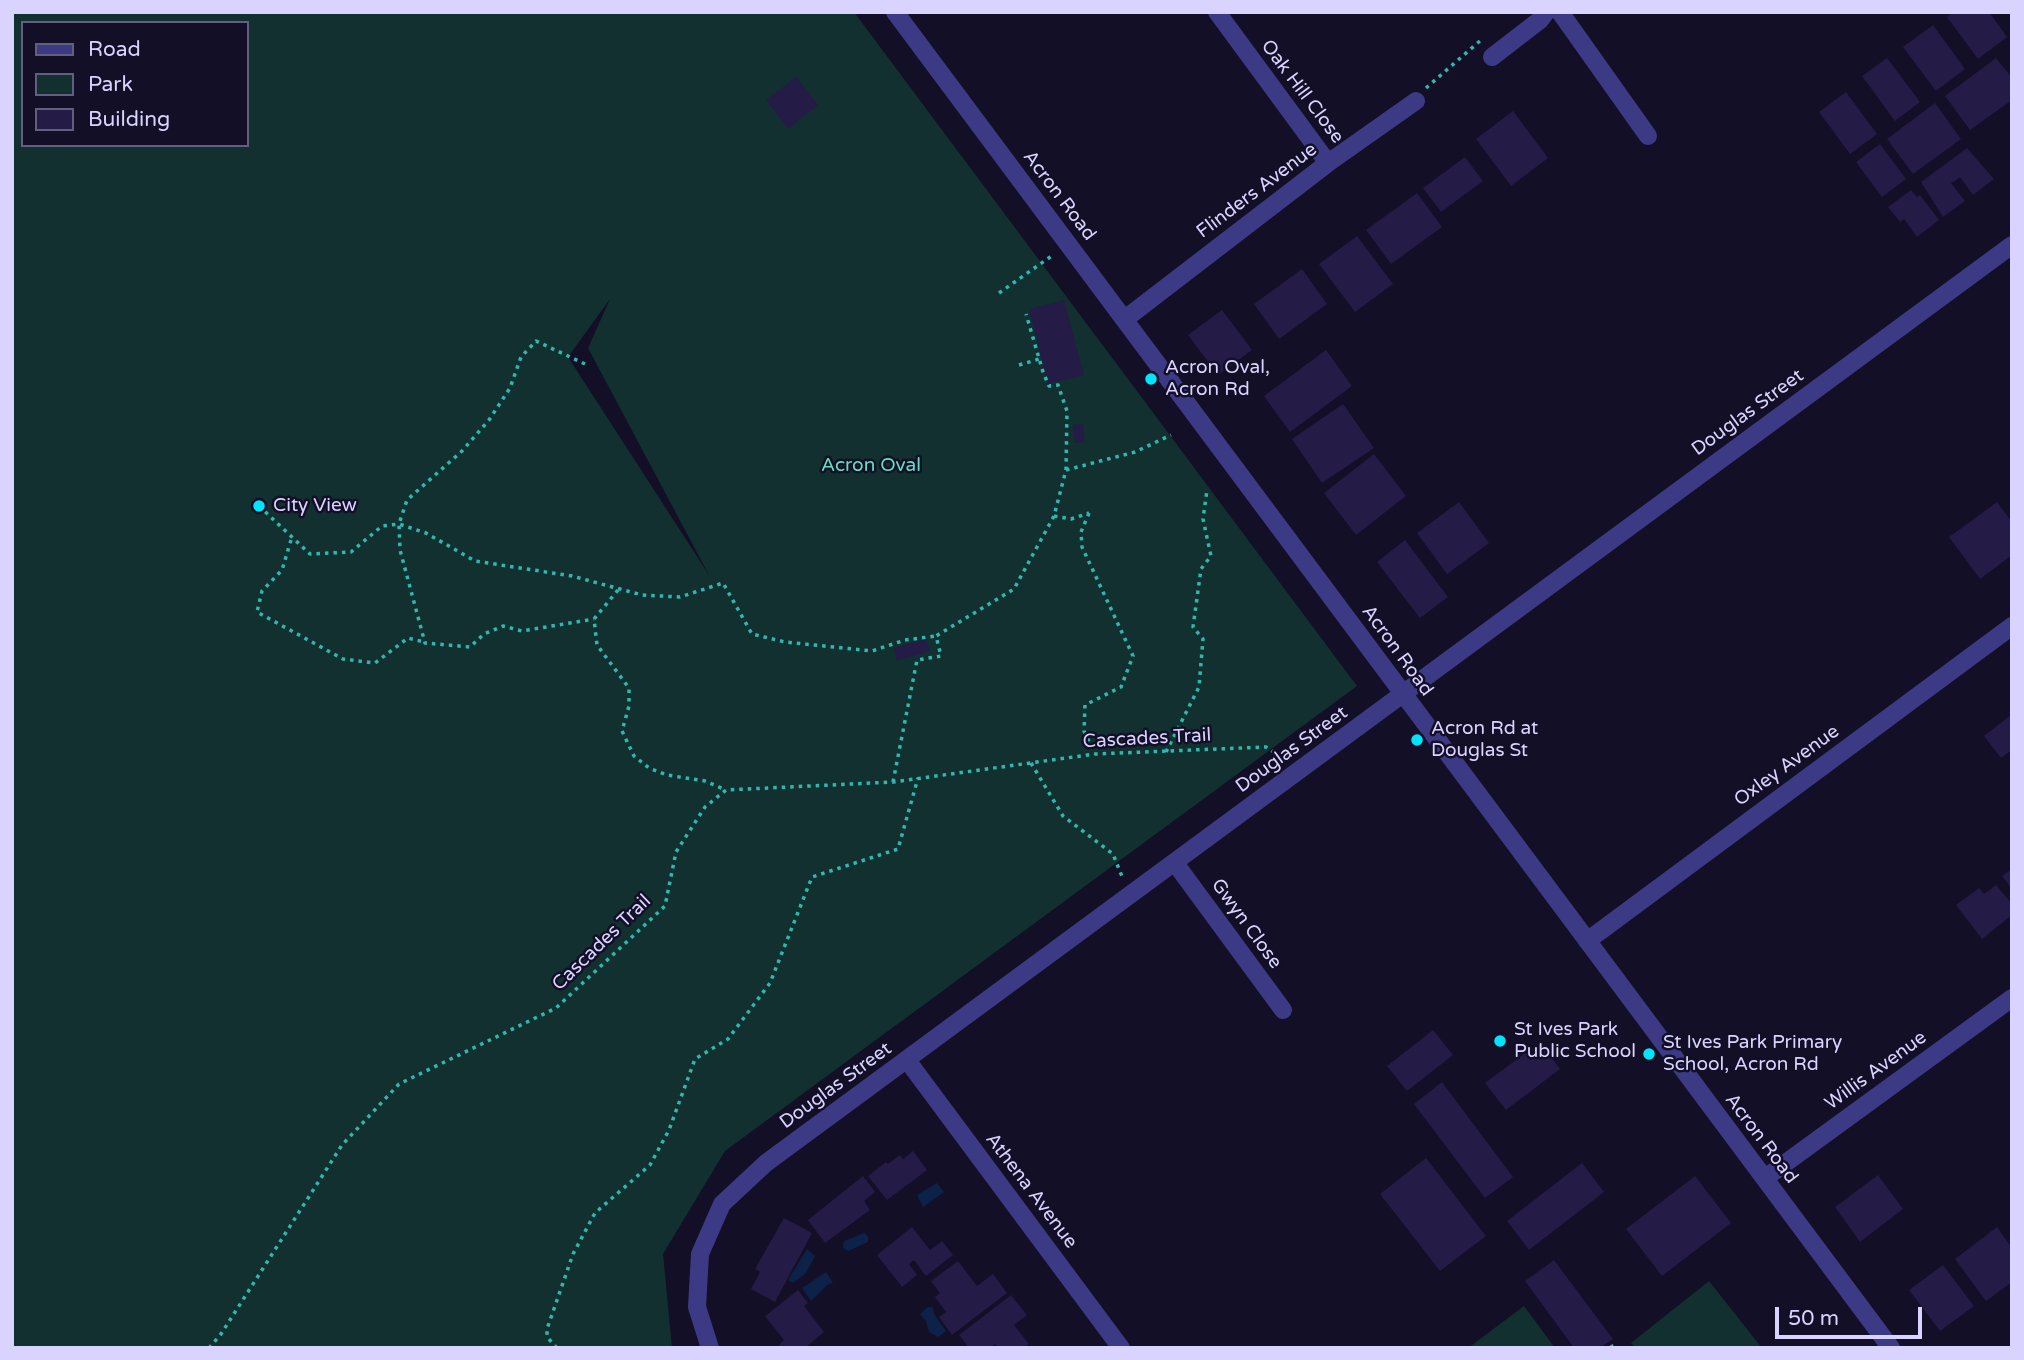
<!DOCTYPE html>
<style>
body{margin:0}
#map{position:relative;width:2024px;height:1360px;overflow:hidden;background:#130f26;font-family:"Varela Round",sans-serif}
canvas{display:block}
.frame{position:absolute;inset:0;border:14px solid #d9d4ff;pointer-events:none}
.legend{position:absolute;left:21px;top:21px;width:228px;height:126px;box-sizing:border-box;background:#130f26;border:2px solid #625e7d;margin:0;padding:9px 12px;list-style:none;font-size:21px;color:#d9d4ff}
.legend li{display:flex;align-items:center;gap:14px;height:35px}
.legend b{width:35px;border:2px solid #625e7d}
.scale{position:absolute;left:1775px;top:1307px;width:147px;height:32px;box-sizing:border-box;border:4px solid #d9d4ff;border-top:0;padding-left:9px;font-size:21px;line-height:24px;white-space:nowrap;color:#d9d4ff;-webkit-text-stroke:5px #130f26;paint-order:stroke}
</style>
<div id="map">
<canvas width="2024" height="1360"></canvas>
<div class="frame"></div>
<ul class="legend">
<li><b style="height:9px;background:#3d3a85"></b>Road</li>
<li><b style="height:19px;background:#12302f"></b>Park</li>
<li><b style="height:19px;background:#241b47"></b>Building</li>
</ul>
<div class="scale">50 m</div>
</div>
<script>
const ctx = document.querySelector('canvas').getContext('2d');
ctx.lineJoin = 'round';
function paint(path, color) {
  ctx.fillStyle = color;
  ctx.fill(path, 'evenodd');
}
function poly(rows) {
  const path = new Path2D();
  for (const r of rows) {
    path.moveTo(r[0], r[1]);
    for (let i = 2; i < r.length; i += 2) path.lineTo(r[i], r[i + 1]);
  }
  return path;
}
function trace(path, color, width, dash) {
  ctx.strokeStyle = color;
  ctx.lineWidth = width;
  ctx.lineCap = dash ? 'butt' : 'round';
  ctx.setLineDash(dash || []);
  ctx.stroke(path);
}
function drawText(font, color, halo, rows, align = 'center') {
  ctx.font = font + ' "Varela Round",sans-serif';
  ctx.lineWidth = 5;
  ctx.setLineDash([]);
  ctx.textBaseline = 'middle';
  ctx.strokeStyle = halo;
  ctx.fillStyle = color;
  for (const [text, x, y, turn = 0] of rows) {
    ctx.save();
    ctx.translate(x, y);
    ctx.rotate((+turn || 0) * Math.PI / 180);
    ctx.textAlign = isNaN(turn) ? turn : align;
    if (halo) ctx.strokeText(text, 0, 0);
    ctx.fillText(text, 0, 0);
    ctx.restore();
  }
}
paint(poly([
 [12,12,854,12,1357,686,725,1151,663,1254,672,1348,12,1348],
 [23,23,247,23,247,145,23,145],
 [610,299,588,348,709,575,568,357],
 [1709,1281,1762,1348,1636,1348,1631,1343],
 [1524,1306,1555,1348,1468,1348]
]), '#12302f');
paint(poly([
 [937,1183,944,1192,923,1207,917,1195],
 [864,1233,868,1236,868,1242,848,1251,843,1248,844,1241],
 [807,1249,815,1256,806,1273,793,1283,788,1280],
 [826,1272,833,1283,827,1285,811,1301,802,1288],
 [928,1307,933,1307,934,1314,946,1331,938,1337,929,1332,926,1321,920,1314]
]), '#0c2248');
paint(poly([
 [1953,12,1989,12,2007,37,1978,59,1947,17],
 [1933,25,1965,69,1936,91,1903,47],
 [1887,58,1920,102,1895,121,1862,76],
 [1996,58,2012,78,2012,100,1970,130,1945,96],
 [796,77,818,105,788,129,766,100],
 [1846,92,1877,134,1850,154,1819,112],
 [1935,103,1961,139,1913,174,1887,139],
 [1513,111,1548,158,1511,186,1476,139],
 [1880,144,1906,179,1882,197,1856,162],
 [1967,148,1994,179,1973,195,1960,177,1955,181,1951,183,1965,201,1943,217,1921,182],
 [1465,157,1483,181,1441,212,1423,188],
 [1911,190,1917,197,1920,195,1939,220,1917,237,1904,219,1900,222,1888,207],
 [1417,193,1442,227,1391,264,1366,230],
 [1357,236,1393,284,1355,312,1319,264],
 [1302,269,1327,304,1279,339,1254,304],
 [1064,300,1084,375,1048,384,1029,309],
 [1222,310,1252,350,1218,375,1188,335],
 [1326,350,1352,386,1290,432,1264,396],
 [1343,404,1374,448,1322,483,1292,439],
 [1083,424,1085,442,1075,443,1073,425],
 [1374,454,1406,496,1356,535,1324,493],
 [1459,502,1489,543,1447,574,1417,533],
 [1997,502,2012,522,2012,555,1980,579,1949,537],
 [1405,540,1448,597,1420,618,1377,562],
 [926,639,930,651,897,661,894,648],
 [2012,714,2012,750,2001,758,1984,736],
 [2012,869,2012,889,2002,876],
 [1996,885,2012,904,2012,915,1982,939,1956,905,1979,888,1984,894],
 [1433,1030,1453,1055,1407,1091,1387,1066],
 [1540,1042,1560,1069,1506,1110,1485,1083],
 [1442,1082,1513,1177,1485,1198,1414,1104],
 [913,1151,927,1170,887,1200,868,1176,886,1162,888,1164,900,1155,903,1159],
 [1426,1158,1486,1236,1440,1271,1380,1194],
 [1582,1163,1604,1192,1529,1250,1507,1221],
 [1878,1175,1903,1209,1860,1242,1835,1207],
 [863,1176,875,1192,864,1201,870,1210,825,1243,808,1220],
 [1695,1176,1731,1223,1662,1276,1626,1229],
 [784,1218,812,1233,775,1302,751,1289,760,1272,755,1269],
 [912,1227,930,1250,942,1241,953,1255,926,1276,914,1260,909,1264,917,1275,902,1287,877,1255],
 [1997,1227,2012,1248,2012,1282,1986,1301,1955,1259],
 [1554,1260,1613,1339,1600,1348,1574,1348,1525,1281],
 [958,1261,977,1286,993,1274,1007,1293,952,1335,939,1317,946,1312,935,1297,940,1293,931,1281],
 [1943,1265,1974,1306,1940,1331,1909,1290],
 [798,1290,808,1303,804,1306,824,1332,805,1348,781,1348,779,1345,784,1340,765,1316],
 [1011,1295,1027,1315,1014,1325,1029,1344,1024,1348,998,1348,995,1344,990,1348,969,1348,959,1335]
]), '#241b47');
trace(poly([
 [1426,88,1481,40],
 [999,293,1053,255],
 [585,364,536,341,521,357,510,388,489,420,462,451,407,500,399,524,400,550,425,643,470,647,484,634,503,626,522,631,594,619],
 [1019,365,1039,359],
 [1066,470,1135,452,1171,435],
 [259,506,310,554,351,552,382,526,399,524,426,533,475,561,572,576,642,595,680,597,723,583,752,634,785,642,872,651,905,640,936,636],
 [1089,513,1081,532,1082,547,1133,656,1121,687,1085,705,1084,731,1095,754],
 [1054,516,1071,519,1089,513],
 [291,540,282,570,262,591,257,612,343,659,375,663,408,638,424,642],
 [618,590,594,619,597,645,629,688,629,706,622,731,634,756,649,768,667,775,705,781,726,790],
 [1166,752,1199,687,1203,639,1193,627,1201,569,1211,556,1203,519,1207,490],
 [1031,763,1063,816,1113,854,1123,879],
 [893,782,917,660,941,656,936,636,1014,589,1054,516,1066,470,1067,411,1058,385,1049,386,1043,372,1026,314],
 [1611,1345,1613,1348],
 [209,1348,221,1334,342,1145,399,1084,556,1008,665,906,676,852,705,807,726,790,893,782,1095,754,1266,747,1284,759],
 [557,1348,547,1337,547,1329,573,1254,595,1213,650,1165,669,1130,695,1059,728,1039,770,983,812,877,898,849,918,778]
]), '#2fb8b0', 3.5, [3.5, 5]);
trace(poly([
 [895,12,1891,1348],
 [1217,12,1328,163],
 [1560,12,1648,136],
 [1492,57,1540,20,1546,12],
 [1125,319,1328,163,1416,101],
 [1175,863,1283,1010],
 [1587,941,2012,626],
 [907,1060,1121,1348],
 [1765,1178,2012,998],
 [710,1348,697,1307,700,1254,722,1204,766,1163,2012,245]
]), '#3d3a85', 18);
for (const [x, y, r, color] of [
 [1151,379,7,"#00e5ff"],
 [259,506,7,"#00e5ff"],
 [1417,740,7,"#00e5ff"],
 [1500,1041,7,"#00e5ff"],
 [1649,1054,7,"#00e5ff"]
]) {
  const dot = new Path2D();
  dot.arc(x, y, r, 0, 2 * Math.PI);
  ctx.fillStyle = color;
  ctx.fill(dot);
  trace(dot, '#130f26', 2.5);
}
drawText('19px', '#d9d4ff', '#130f26', [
 ["Oak Hill Close",1302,92,53],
 ["Flinders Avenue",1257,191,-37],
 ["Acron Road",1059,196,53],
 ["Douglas Street",1748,413,-36],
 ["Acron Road",1397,651,54],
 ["Cascades Trail",1147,739,-3],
 ["Douglas Street",1292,750,-36],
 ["Oxley Avenue",1787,766,-36],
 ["Gwyn Close",1246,924,54],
 ["Cascades Trail",602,943,-44],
 ["Willis Avenue",1876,1071,-36],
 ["Douglas Street",836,1086,-36],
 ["Acron Road",1761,1139,53],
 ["Athena Avenue",1031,1191,53]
]);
drawText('19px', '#d9d4ff', '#130f26', [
 ["Acron Oval,",1165,368],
 ["Acron Rd",1165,390],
 ["City View",273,506],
 ["Acron Rd at",1431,729],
 ["Douglas St",1431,751],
 ["St Ives Park",1514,1030],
 ["Public School",1514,1052],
 ["St Ives Park Primary",1663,1043],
 ["School, Acron Rd",1663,1065]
], 'left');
drawText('19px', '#5fe0c0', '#130f26', [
 ["Acron Oval",871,466]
]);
</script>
